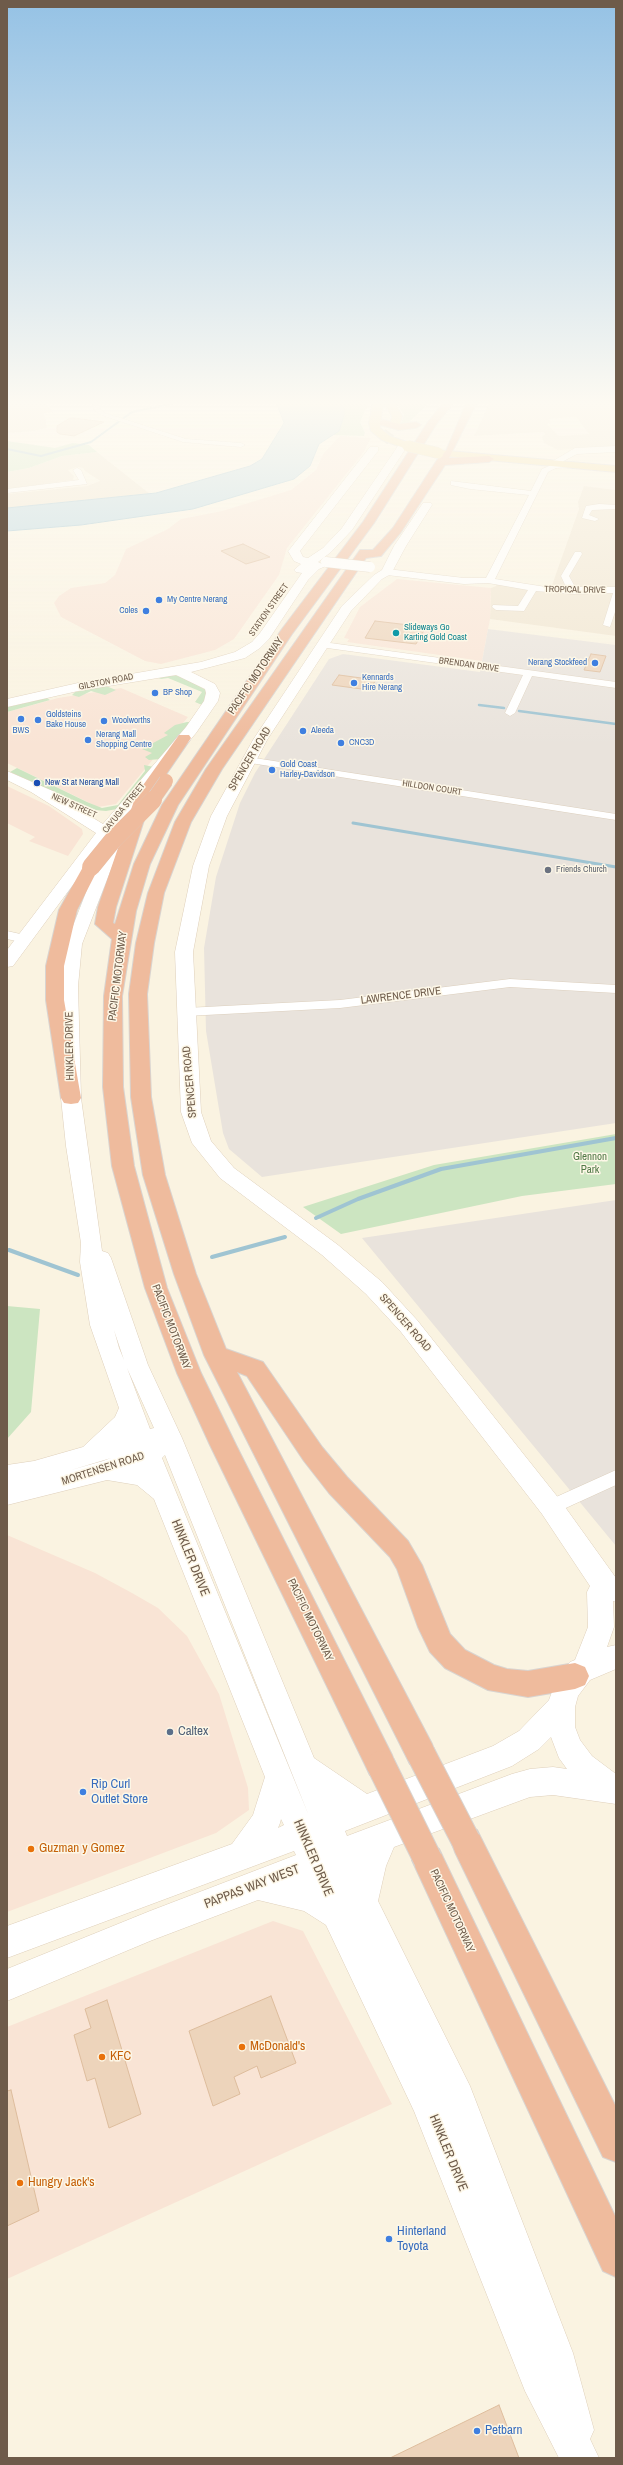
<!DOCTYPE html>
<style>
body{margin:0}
#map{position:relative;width:623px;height:2465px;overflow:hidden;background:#faf3e1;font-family:"Archivo Narrow",sans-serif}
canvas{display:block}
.frame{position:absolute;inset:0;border:8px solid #6e5b4a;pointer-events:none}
</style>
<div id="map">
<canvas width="623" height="2465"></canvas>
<div class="frame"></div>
</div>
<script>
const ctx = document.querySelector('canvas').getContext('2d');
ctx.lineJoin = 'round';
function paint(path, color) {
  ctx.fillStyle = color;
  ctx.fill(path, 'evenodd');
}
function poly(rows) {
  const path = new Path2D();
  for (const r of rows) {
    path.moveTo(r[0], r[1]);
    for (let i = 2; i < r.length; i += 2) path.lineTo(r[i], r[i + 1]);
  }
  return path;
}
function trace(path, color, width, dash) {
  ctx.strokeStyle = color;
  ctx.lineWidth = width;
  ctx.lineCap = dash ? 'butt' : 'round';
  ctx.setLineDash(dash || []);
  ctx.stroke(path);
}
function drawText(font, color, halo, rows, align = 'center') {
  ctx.font = font + ' "Archivo Narrow",sans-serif';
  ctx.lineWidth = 3;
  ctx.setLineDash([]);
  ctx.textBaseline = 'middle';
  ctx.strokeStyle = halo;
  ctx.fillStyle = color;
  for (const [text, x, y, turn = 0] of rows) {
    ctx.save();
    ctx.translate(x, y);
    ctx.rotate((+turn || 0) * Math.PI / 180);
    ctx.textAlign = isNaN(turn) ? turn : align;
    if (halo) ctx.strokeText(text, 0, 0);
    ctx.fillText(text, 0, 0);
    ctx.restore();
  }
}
paint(poly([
 [7,402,45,403,53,412,44,413,47,428,34,431,7,433],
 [490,402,616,402,616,447,558,450,544,443,542,437,545,434,544,432,474,436],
 [576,417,589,434,559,436,547,424,551,423,549,419],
 [97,452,150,494,7,508,7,494,87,486,100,481,85,471,83,468,77,467,68,470,74,476,73,480,7,489,7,472,29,468,62,456],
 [584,486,616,490,616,636,490,619,491,588,496,586,498,580,551,588,579,509,578,502]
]), '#f0e5d0');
paint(poly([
 [340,436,371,438,363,453,287,548,279,575,234,639,215,650,161,664,145,661,61,617,54,603,59,596,71,588,105,583,115,575,126,549,168,529,181,519,222,511,291,490,316,470,323,454],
 [397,579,491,588,490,619,482,661,347,642,349,639,344,638,360,607],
 [121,688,188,717,116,804,98,807,7,763,7,712,58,698],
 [7,786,49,806,82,829,83,834,68,856,29,841,35,837,7,823],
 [7,1535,95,1573,132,1593,158,1608,187,1636,219,1694,248,1788,249,1810,216,1833,7,1912],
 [273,1921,303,1931,392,2104,7,2279,7,2027]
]), '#f9e4d5');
paint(poly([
 [488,629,616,645,616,1123,262,1177,229,1149,223,1133,206,1031,204,948,216,877,240,803,255,773,329,659,343,654,480,672],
 [616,1200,616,1546,362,1238]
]), '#e9e3dc');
paint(poly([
 [338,402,369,402,360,422,365,433,364,436,333,435,339,431,344,408],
 [396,402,430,402,408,423,401,423,404,415],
 [7,441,55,448,73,443,89,445,97,452,62,456,29,468,7,472],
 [179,675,206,690,208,696,202,705,195,702,202,692,168,678,161,679,156,677],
 [106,686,116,690,105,695,91,691,79,697,72,695,75,692],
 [47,698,50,700,7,712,7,707],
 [187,722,192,722,161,759,149,760,145,757,152,753,142,749,168,735,164,733,175,725],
 [144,765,154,767,117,809,106,811,95,810,10,772,17,768,87,802,102,808,118,805,145,771],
 [616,1134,616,1184,522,1196,341,1234,303,1207,434,1165],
 [7,1306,40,1309,31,1412,7,1439]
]), '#cce5c1');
const water = poly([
 [276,402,338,402,344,408,344,415,339,431,319,444,310,466,294,479,193,509,81,525,7,531,7,508,156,493,250,466,262,459,284,423,276,402]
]);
paint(water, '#b8d6e1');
trace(water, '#9fc4d2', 1);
trace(poly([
 [7,449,41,456,91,442,132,412,180,402]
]), '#9fc4d2', 2);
trace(poly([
 [479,705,504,708],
 [519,711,616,724]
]), '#9fc4d2', 2.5);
trace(poly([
 [353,823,616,867]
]), '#9fc4d2', 3);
trace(poly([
 [316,1218,358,1199,441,1169,616,1138],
 [9,1250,78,1275],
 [212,1257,285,1237]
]), '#9fc4d2', 4);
const building = poly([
 [70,418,74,418,104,422,74,436,60,434,57,432,57,426,70,418],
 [243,544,270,557,246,564,221,551,243,544],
 [375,621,426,627,416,644,365,638,375,621],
 [591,654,606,656,600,672,584,670,591,654],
 [339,675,376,680,369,690,332,685,339,675],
 [271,1996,296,2063,261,2078,257,2066,234,2077,240,2094,213,2106,189,2031,271,1996],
 [107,2000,141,2114,109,2128,95,2078,87,2081,74,2035,91,2028,85,2009,107,2000],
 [11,2090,39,2211,7,2226,7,2091,11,2090],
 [499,2405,519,2458,390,2458,499,2405]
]);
paint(building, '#edd4bb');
trace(building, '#debd9d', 1);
trace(poly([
 [383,441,395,425]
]), '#d7cdbb', 11, [11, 5.5]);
const street = poly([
 [92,402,98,402,100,409,105,413,186,439,241,443,245,445,241,447,183,442,101,415,94,410,92,402],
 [570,463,570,467,556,468,548,472,495,579,546,587,566,587,561,576,575,552,581,552,582,554,569,576,575,587,616,587,616,609,610,627,603,625,613,593,572,594,536,591,524,611,496,610,492,607,493,605,518,606,528,590,488,583,464,584,387,575,383,572,387,569,464,578,486,578,529,495,470,489,451,485,451,481,531,491,542,469,554,464,570,463],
 [77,468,81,470,87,484,7,493,7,489,79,480,73,470,77,468],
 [599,504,616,505,616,509,592,510,589,515,599,519,595,521,582,518,586,506,599,504],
 [323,642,616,682,616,688,532,676,515,713,510,716,505,713,523,675,320,647,318,645,323,642],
 [248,757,616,814,616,820,244,762,243,760,248,757],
 [7,931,29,936,31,939,25,943,7,939,7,931],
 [510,979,616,985,616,993,510,987,340,1008,186,1016,180,1012,186,1008,340,1000,510,979],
 [616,1470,616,1485,557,1512,551,1514,545,1512,542,1507,545,1502,616,1470]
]);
const secondary = poly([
 [403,442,408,445,352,530,331,552,318,562,326,566,319,569,308,580,269,639,260,648,245,658,191,672,215,684,220,693,218,701,196,733,112,832,120,846,82,944,78,986,81,1098,102,1251,108,1253,111,1258,148,1365,182,1438,314,1758,367,1794,493,1746,519,1731,549,1700,556,1681,570,1662,575,1660,588,1627,587,1592,590,1586,542,1514,401,1332,366,1294,322,1255,220,1178,192,1143,181,1112,175,952,193,866,211,816,253,740,342,606,374,575,382,570,394,546,423,503,431,503,432,505,406,546,391,574,382,579,351,611,267,740,227,816,209,866,193,952,201,1112,211,1141,234,1168,338,1245,382,1282,417,1320,560,1500,616,1578,616,1602,613,1601,614,1627,607,1647,616,1645,616,1669,590,1680,578,1696,575,1707,575,1727,580,1740,592,1756,616,1774,616,1804,553,1795,530,1797,394,1847,386,1866,378,1901,470,2086,573,2353,594,2430,590,2439,599,2458,559,2458,525,2391,414,2111,326,1925,304,1911,258,1900,150,1941,7,2001,7,1969,150,1911,296,1855,294,1851,7,1958,7,1926,232,1844,253,1815,265,1777,154,1499,137,1485,107,1480,7,1505,7,1465,34,1461,83,1447,115,1417,119,1408,90,1325,80,1262,81,1243,66,1146,61,1098,60,986,66,944,104,846,103,844,13,966,7,967,7,950,96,833,31,792,7,780,7,771,55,792,57,796,103,824,186,727,204,701,206,693,205,689,176,675,78,691,7,707,7,699,78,683,201,662,235,652,252,642,260,633,302,573,296,572,294,570,301,564,294,561,288,551,290,549,370,447,378,447,378,451,300,551,303,557,308,558,323,548,342,528,400,443,403,442],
 [114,1330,124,1360,119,1348,114,1330],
 [127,1368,154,1428,150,1429,127,1368],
 [165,1455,309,1816,162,1458,165,1455],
 [111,1458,103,1461,71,1470,111,1458],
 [551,1737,559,1758,567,1769,553,1767,530,1769,512,1774,347,1836,345,1831,512,1766,539,1749,551,1737],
 [281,1819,284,1825,278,1828,280,1823,281,1819],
 [616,446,616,452,577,454,558,464,553,461,575,448,616,446]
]);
const primary = poly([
 [373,402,383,402,380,428,390,436,412,444,412,448,404,448,382,440,371,431,369,423,373,402],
 [384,402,394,402,402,416,399,427,390,425,392,416,384,402],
 [438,450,616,466,616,472,434,455,434,451,438,450]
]);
const highway = poly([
 [444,402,454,402,437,423,374,523,292,634,178,805,150,864,136,911,122,996,123,1087,134,1166,167,1288,201,1373,236,1445,392,1755,396,1765,392,1775,381,1779,370,1775,210,1445,177,1373,145,1288,112,1166,103,1087,104,996,112,939,95,924,98,907,136,795,179,735,189,735,191,738,152,795,116,907,113,923,115,924,134,864,162,805,282,629,363,522,428,422,444,402],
 [467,402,477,402,449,458,489,456,494,459,489,462,445,465,401,532,381,556,366,558,222,769,191,822,164,893,154,943,147,994,151,1097,165,1175,196,1274,226,1349,263,1362,322,1447,347,1477,408,1541,422,1565,450,1634,465,1650,494,1665,507,1669,528,1671,575,1663,585,1667,589,1676,585,1685,575,1689,528,1697,488,1690,445,1668,430,1652,418,1627,397,1569,390,1557,329,1493,304,1461,247,1376,237,1372,432,1744,436,1754,432,1764,421,1768,410,1764,204,1355,174,1274,143,1175,131,1097,129,994,136,943,148,893,175,822,206,769,360,550,373,550,393,528,437,460,446,451,467,402],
 [384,420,399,424,416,422,421,425,416,428,399,430,380,425,380,421,384,420],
 [91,862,97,863,99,867,77,910,64,966,64,1000,81,1098,78,1103,71,1104,64,1103,61,1098,46,1000,46,966,59,910,83,867,85,863,91,862],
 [466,1826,477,1830,616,2107,616,2162,603,2157,455,1852,451,1841,455,1830,466,1826],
 [428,1844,439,1849,616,2218,616,2277,603,2271,417,1871,412,1860,417,1849,428,1844]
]);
trace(street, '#ddd0be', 1);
trace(secondary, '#decfba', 1);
trace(primary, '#d9d4d0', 2);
trace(highway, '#d9d4d0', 2);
paint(street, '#fff');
paint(secondary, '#fff');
paint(primary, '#f4dd9e');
paint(highway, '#efbb9d');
const secondaryBridge = poly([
 [326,562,370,567]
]);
const primaryBridge = poly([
 [408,446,438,453]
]);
const highwayBridgeFar2 = poly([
 [152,801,166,781]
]);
const highwayBridgeFar1 = poly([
 [91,867,113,840,153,800]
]);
const highwayBridge = poly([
 [421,1754,466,1841],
 [381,1765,428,1860]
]);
trace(secondaryBridge, '#decfba', 11, []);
trace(primaryBridge, '#d9d4d0', 12, []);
trace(highwayBridgeFar2, '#d9d4d0', 15, []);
trace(highwayBridgeFar1, '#d9d4d0', 18, []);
trace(highwayBridge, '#d9d4d0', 30, []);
trace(secondaryBridge, '#fff', 10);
trace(primaryBridge, '#f4dd9e', 11);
trace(highwayBridgeFar2, '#efbb9d', 14);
trace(highwayBridgeFar1, '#efbb9d', 18);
trace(highwayBridge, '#efbb9d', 28);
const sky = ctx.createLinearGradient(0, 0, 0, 747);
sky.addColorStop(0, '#95c2e5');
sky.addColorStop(0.54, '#fdfaf2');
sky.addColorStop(1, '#fdfaf200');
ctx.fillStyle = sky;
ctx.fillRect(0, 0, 623, 747);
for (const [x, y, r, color] of [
 [159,600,4,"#3f7fe0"],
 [146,611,4,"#3f7fe0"],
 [396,633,4,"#0f9aa8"],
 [595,663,4,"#3f7fe0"],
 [354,683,4,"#3f7fe0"],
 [155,693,4,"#3f7fe0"],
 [21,719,4,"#3f7fe0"],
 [38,720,4,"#3f7fe0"],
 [104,721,4,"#3f7fe0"],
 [303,731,4,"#3f7fe0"],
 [88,740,4,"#3f7fe0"],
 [341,743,4,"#3f7fe0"],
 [272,770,4,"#3f7fe0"],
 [37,783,4,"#1a4fb4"],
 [548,870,4,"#6b7280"],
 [170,1732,4,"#5c6f8a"],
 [83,1792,4,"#3f7fe0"],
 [31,1849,4,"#e8710a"],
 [242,2047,4,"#e8710a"],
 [102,2057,4,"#e8710a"],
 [20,2183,4,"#e8710a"],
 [389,2239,4,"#3f7fe0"],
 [477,2431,4,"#3f7fe0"]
]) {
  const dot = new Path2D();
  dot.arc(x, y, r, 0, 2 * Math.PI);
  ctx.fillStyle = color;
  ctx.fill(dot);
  trace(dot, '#fdf7e7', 1.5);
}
drawText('9px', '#6e5b4a', '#fdf7e7', [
 ["TROPICAL DRIVE",575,590,1],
 ["STATION STREET",269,610,-55],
 ["BRENDAN DRIVE",469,665,8],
 ["GILSTON ROAD",106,682,-11],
 ["HILLDON COURT",432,788,9],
 ["NEW STREET",74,806,24],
 ["CAYUGA STREET",124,808,-51]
]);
drawText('9px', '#366cbe', '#fdf7e7', [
 ["My Centre Nerang",167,600],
 ["Coles",138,611,"right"],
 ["Nerang Stockfeed",587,663,"right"],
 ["Kennards",362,678],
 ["Hire Nerang",362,688],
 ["BP Shop",163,693],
 ["Goldsteins",46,715],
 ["Bake House",46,725],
 ["Woolworths",112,721],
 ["BWS",21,731,"center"],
 ["Aleeda",311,731],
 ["Nerang Mall",96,735],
 ["Shopping Centre",96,745],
 ["CNC3D",349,743],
 ["Gold Coast",280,765],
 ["Harley-Davidson",280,775]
], 'left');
drawText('9px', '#0d838f', '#fdf7e7', [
 ["Slideways Go",404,628],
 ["Karting Gold Coast",404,638]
], 'left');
drawText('9px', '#164399', '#fdf7e7', [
 ["New St at Nerang Mall",45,783]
], 'left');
drawText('9px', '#5b616d', '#fdf7e7', [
 ["Friends Church",556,870]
], 'left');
drawText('11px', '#6e5b4a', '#fdf7e7', [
 ["PACIFIC MOTORWAY",256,676,-56],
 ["SPENCER ROAD",250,759,-59],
 ["PACIFIC MOTORWAY",118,976,-83],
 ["LAWRENCE DRIVE",401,996,-7],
 ["HINKLER DRIVE",70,1046,-91],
 ["SPENCER ROAD",190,1082,-95],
 ["SPENCER ROAD",405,1323,49],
 ["PACIFIC MOTORWAY",171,1327,69],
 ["MORTENSEN ROAD",103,1469,-18],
 ["PACIFIC MOTORWAY",310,1620,64],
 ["PACIFIC MOTORWAY",452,1911,65]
]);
drawText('11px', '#507946', '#fdf7e7', [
 ["Glennon",590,1157],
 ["Park",590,1170]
]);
drawText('13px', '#6e5b4a', '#fdf7e7', [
 ["HINKLER DRIVE",190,1558,68],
 ["HINKLER DRIVE",313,1858,67],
 ["PAPPAS WAY WEST",252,1887,-21],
 ["HINKLER DRIVE",448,2153,68]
]);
drawText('13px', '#4e5e75', '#fdf7e7', [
 ["Caltex",178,1732]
], 'left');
drawText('13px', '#366cbe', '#fdf7e7', [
 ["Rip Curl",91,1785],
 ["Outlet Store",91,1800],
 ["Hinterland",397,2232],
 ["Toyota",397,2247],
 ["Petbarn",485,2431]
], 'left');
drawText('13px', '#c56008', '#fdf7e7', [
 ["Guzman y Gomez",39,1849],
 ["McDonald's",250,2047],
 ["KFC",110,2057],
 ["Hungry Jack's",28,2183]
], 'left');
</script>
